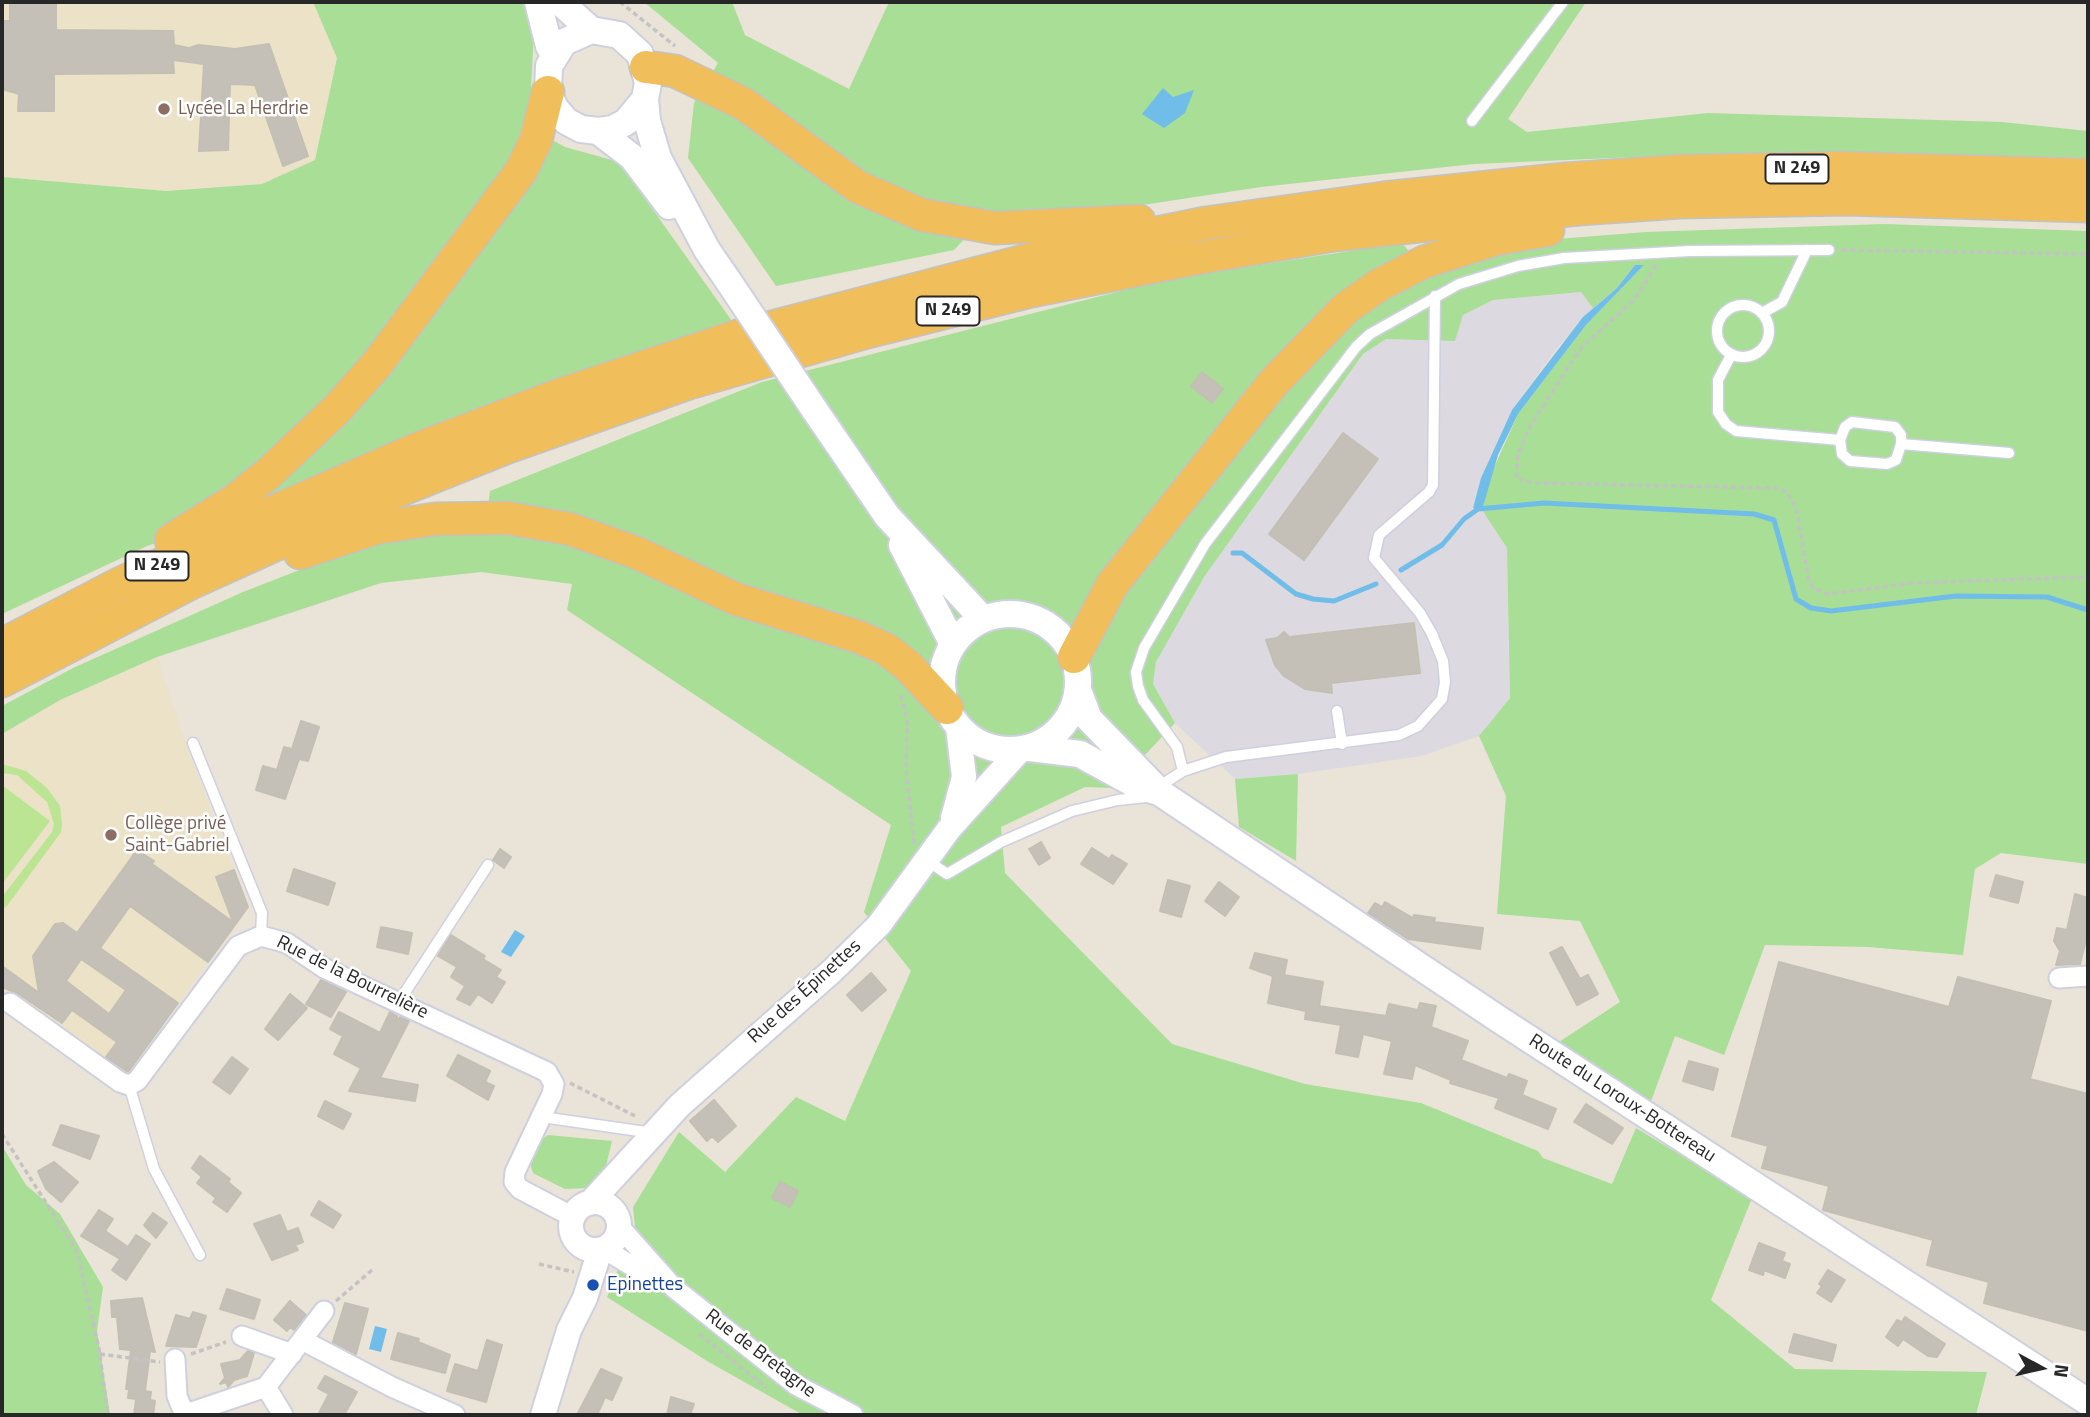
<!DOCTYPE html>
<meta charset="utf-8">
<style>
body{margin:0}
#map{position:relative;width:2090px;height:1417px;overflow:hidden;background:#e9e3d8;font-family:"Titillium Web",sans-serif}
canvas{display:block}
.frame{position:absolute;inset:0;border:4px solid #272727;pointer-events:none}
.north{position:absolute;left:2006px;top:1333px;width:70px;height:70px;-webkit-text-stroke:5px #fff;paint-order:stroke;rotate:98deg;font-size:19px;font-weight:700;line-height:28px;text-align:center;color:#272727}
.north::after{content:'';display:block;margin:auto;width:24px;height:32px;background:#272727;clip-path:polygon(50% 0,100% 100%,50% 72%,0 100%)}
</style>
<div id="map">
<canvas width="2090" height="1417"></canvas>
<div class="frame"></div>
<div class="north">N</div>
</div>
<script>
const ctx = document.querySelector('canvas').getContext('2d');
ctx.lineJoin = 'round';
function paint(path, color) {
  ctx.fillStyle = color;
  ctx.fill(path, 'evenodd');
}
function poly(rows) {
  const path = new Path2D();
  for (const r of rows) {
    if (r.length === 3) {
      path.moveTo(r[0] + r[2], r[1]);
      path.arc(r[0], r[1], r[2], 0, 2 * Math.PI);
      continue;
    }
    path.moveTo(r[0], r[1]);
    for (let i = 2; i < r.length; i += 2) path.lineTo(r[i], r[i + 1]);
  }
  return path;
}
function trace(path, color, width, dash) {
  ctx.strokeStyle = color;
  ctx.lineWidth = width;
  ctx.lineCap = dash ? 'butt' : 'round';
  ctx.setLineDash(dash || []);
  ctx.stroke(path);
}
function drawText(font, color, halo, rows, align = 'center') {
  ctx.font = font + ' "Titillium Web",sans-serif';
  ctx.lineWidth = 5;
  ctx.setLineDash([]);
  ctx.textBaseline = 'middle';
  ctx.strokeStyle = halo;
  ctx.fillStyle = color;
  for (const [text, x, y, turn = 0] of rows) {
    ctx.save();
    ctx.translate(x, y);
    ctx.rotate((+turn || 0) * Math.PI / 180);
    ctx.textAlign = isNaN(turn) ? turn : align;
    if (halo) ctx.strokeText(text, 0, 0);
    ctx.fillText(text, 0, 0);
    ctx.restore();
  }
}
paint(poly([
 [1582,292,1593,308,1558,347,1512,410,1481,478,1473,508,1482,510,1507,548,1510,698,1479,736,1421,756,1298,774,1235,779,1175,723,1153,684,1156,662,1203,578,1363,354,1386,339,1454,341,1463,315,1493,300]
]), '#dcd9e1');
paint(poly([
 [2,2,313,2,337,57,315,160,262,184,166,191,2,177],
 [157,657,191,759,248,907,126,1075,2,988,2,734,60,700]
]), '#ebe2c8');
paint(poly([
 [313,2,523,2,534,31,529,127,565,147,619,162,732,321,445,420,231,518,147,546,2,614,2,177,166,191,262,184,315,160,337,58],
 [644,2,732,2,745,35,849,89,889,2,1586,2,1508,119,1527,132,1708,113,2002,122,2088,131,2088,160,1958,154,1729,153,1474,164,1261,187,1116,209,987,215,954,250,776,286,688,158,694,103,718,63],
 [1884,224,2088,231,2088,864,2001,853,1975,869,1963,955,1868,947,1765,945,1724,1055,1675,1036,1650,1104,1559,1042,1620,1002,1580,921,1497,914,1506,796,1479,736,1510,698,1507,548,1482,510,1488,481,1518,414,1586,325,1643,266,1635,265,1617,288,1593,308,1581,292,1493,300,1463,315,1455,341,1386,339,1363,354,1204,577,1156,662,1153,684,1175,723,1114,788,1085,787,1001,827,1005,873,1172,1044,1305,1084,1421,1103,1538,1151,1543,1158,1612,1184,1636,1128,1752,1198,1711,1300,1795,1369,1987,1372,1976,1415,803,1415,707,1361,607,1297,635,1227,633,1207,679,1132,725,1172,796,1097,845,1121,911,971,864,912,891,825,567,610,572,584,481,572,381,583,157,657,60,700,2,734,2,706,73,668,243,592,379,539,485,530,490,491,762,382,1168,279,1402,243,1428,274,1474,258,1557,239,1646,232],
 [1298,774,1296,861,1239,827,1235,779],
 [548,1135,612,1141,605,1170,587,1188,565,1189,533,1173,530,1163,538,1142],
 [2,1146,26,1185,60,1214,103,1287,97,1331,110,1415,2,1415]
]), '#a9de96');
paint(poly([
 [2,764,26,771,47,788,60,806,62,825,61,832,7,906,2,909,2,897,52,832,54,824,47,802,17,775,2,773],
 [2,785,50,821,2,884]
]), '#bbe592');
paint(poly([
 [1163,88,1173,97,1194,90,1185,113,1164,128,1142,114],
 [1635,265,1644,265,1586,325,1518,414,1498,455,1482,510,1473,508,1481,478,1512,410,1583,317,1617,288],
 [515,930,525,936,511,957,501,952],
 [375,1326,387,1329,381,1352,369,1349]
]), '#6fbde8');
trace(poly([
 [1233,553,1242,553,1296,594,1313,599,1334,601,1376,584],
 [1401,570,1442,545,1464,519,1478,509,1544,503,1754,514,1774,520,1796,599,1811,608,1831,611,1956,596,2047,597,2088,610]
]), '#6fbde8', 5);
const building = poly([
 [10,2,56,2,56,30,173,31,174,45,189,48,199,45,235,49,269,44,308,156,283,166,255,85,230,84,228,150,199,151,204,64,173,60,174,73,54,74,54,111,18,111,19,94,2,89,2,21,10,21,10,2],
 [1202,372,1223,389,1212,403,1191,386,1202,372],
 [1343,433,1378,459,1304,560,1269,534,1343,433],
 [1414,623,1420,673,1331,683,1332,693,1305,689,1284,676,1275,665,1266,640,1277,638,1284,632,1289,637,1414,623],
 [301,721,319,727,308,761,299,759,285,799,256,790,263,766,277,770,284,747,292,749,301,721],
 [1041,842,1050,858,1039,865,1029,849,1041,842],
 [1092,848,1109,859,1112,855,1127,864,1113,884,1081,864,1092,848],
 [500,849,511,857,504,868,493,860,500,849],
 [137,850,154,861,152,864,233,922,216,877,234,870,248,907,208,962,130,906,100,948,178,1003,128,1072,106,1057,117,1042,72,1010,62,1023,17,993,2,987,2,966,39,993,33,956,55,924,63,923,77,933,137,850],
 [81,959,126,990,109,1014,66,981,81,959],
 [294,869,335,883,328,905,287,891,294,869],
 [1996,875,2023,882,2018,903,1990,896,1996,875],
 [1168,880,1190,886,1181,917,1160,911,1168,880],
 [1219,882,1239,897,1225,916,1205,901,1219,882],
 [2075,894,2088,898,2088,940,2086,940,2080,964,2056,965,2060,951,2054,941,2057,928,2067,930,2075,894],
 [1385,902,1413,918,1414,915,1435,918,1434,922,1483,928,1480,949,1408,939,1368,913,1375,903,1382,907,1385,902],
 [381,927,412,933,408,954,377,947,381,927],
 [451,935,485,956,483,959,501,970,496,977,505,982,492,1003,478,994,470,1005,457,999,465,986,451,977,457,967,438,956,451,935],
 [1562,947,1580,979,1588,975,1598,994,1577,1005,1550,953,1562,947],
 [1255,953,1287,960,1284,975,1323,982,1319,1006,1386,1016,1389,1004,1418,1010,1420,1003,1436,1006,1431,1027,1468,1041,1461,1060,1507,1078,1509,1074,1527,1081,1522,1095,1556,1109,1548,1129,1495,1108,1499,1098,1450,1083,1451,1080,1415,1065,1412,1079,1384,1074,1392,1041,1363,1034,1358,1057,1336,1053,1341,1025,1305,1019,1306,1011,1268,1003,1273,976,1250,968,1255,953],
 [1779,962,1949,1007,1958,977,2051,1001,2030,1079,2088,1094,2088,1331,1984,1303,1989,1282,1927,1265,1933,1240,1823,1210,1829,1186,1762,1168,1768,1146,1732,1136,1779,962],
 [871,973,886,990,862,1011,847,995,871,973],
 [321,980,346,992,331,1017,306,1004,321,980],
 [290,994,307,1008,278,1040,265,1029,290,994],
 [339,1012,380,1033,390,1012,397,1016,396,1023,400,1017,409,1021,380,1078,418,1085,415,1101,349,1091,361,1068,334,1054,343,1036,330,1029,339,1012],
 [458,1055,490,1071,485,1082,494,1086,488,1100,447,1076,458,1055],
 [232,1057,248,1069,230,1094,213,1082,232,1057],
 [1689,1061,1718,1069,1713,1090,1683,1081,1689,1061],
 [714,1100,736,1126,718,1142,712,1136,707,1141,690,1121,714,1100],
 [325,1101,351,1114,343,1129,318,1116,325,1101],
 [1586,1104,1623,1128,1612,1144,1574,1122,1586,1104],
 [61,1125,99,1136,90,1159,53,1145,61,1125],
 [200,1156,230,1179,228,1182,241,1193,227,1212,213,1202,216,1198,197,1183,202,1177,192,1168,200,1156],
 [54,1162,78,1182,61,1202,46,1189,38,1171,54,1162],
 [780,1182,798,1191,790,1207,772,1198,780,1182],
 [319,1201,341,1215,333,1228,311,1215,319,1201],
 [99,1210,113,1219,105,1231,128,1247,136,1235,150,1244,126,1280,112,1270,120,1259,81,1236,99,1210],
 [153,1213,167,1223,156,1238,144,1225,153,1213],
 [280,1215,287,1232,298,1228,303,1242,295,1245,298,1250,272,1260,254,1224,280,1215],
 [1759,1243,1785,1253,1782,1261,1790,1264,1785,1278,1764,1270,1763,1275,1749,1270,1759,1243],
 [1828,1270,1845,1280,1831,1302,1817,1293,1822,1286,1819,1284,1828,1270],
 [227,1289,260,1300,254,1319,220,1309,227,1289],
 [142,1298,155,1352,150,1351,145,1391,151,1392,150,1400,155,1401,153,1415,134,1415,136,1399,128,1398,129,1389,126,1389,131,1350,120,1349,117,1317,112,1317,111,1301,142,1298],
 [290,1301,306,1315,294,1330,290,1327,287,1331,274,1320,290,1301],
 [345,1303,368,1309,356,1354,333,1342,345,1303],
 [193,1312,206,1316,196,1347,166,1346,176,1315,190,1319,193,1312],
 [1905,1317,1945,1344,1937,1357,1928,1356,1903,1339,1898,1346,1886,1337,1897,1320,1902,1322,1905,1317],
 [398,1333,419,1339,418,1342,450,1355,445,1373,391,1359,398,1333],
 [1794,1334,1836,1345,1832,1361,1789,1352,1794,1334],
 [487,1340,502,1345,486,1402,447,1391,455,1364,478,1371,487,1340],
 [248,1351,254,1353,247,1376,234,1380,228,1387,226,1382,220,1384,225,1378,221,1364,240,1360,248,1351],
 [601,1369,622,1378,612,1400,605,1397,597,1415,577,1415,601,1369],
 [325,1376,357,1392,344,1415,318,1415,329,1394,318,1388,325,1376],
 [671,1397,694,1404,690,1415,667,1415,671,1397]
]);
paint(building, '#c4c0b8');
trace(building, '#c4bfb3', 2);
const service = poly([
 [1472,121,1563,2],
 [1743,331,26],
 [1762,313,1782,302,1807,250],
 [1731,355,1718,380,1718,412,1726,424,1736,431,1840,440],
 [1852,422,1895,427,1901,435,1901,444,1896,460,1887,464,1850,461,1842,454,1840,440,1845,427,1852,422],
 [1901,444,2009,453],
 [1337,711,1342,744],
 [193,743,262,913,261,936],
 [1183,771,1177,747,1143,700,1138,686,1136,672,1144,648,1205,544,1356,347,1370,334,1459,284,1518,266,1564,258,1690,251,1829,250],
 [1159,791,1166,782,1183,771,1226,757,1399,735,1418,726,1442,699,1445,682,1443,661,1432,634,1420,613,1374,558,1379,535,1429,492,1433,485,1435,296],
 [928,861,947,874,1001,842,1072,811,1118,800,1146,797],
 [400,1000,488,865],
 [129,1085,154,1169,200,1255],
 [542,1117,653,1133]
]);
const minor = poly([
 [2059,978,2088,976],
 [10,1003,120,1082,129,1085,137,1081,238,946,261,936,287,943,324,968,547,1072,554,1084,552,1094,515,1172,514,1182,520,1189,573,1217],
 [619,1226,674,1288,796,1385,853,1415],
 [604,1249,657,1281],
 [242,1336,292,1354],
 [302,1340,392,1387,455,1415],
 [175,1359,177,1396,184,1413],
 [183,1415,266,1387],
 [283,1415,266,1387,324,1311]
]);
const tertiary = poly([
 [953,818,964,777,958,727],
 [595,1226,24],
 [590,1203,680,1105,832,971,879,925,949,829,1020,750],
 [543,1415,569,1330,585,1298,600,1250]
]);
const secondary = poly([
 [538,2,549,46,554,54],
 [560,2,591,30],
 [645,99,626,122,613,129,598,131,581,129,566,121,555,108,548,92,549,66,564,42,591,30,619,35,640,54,648,83,645,99,647,121,658,158,707,250,729,282],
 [598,131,632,157,669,206],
 [814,409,887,516,983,619],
 [902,545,953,644],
 [1010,682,68],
 [1078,690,1089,719,1155,787],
 [1030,748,1080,754,1138,786,1159,792,1500,1020,2088,1402]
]);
const trunk = poly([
 [646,67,675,71,744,104,858,187,922,215,995,228,1139,221],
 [171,540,235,500,269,473,337,409,377,364,521,171,536,140,548,92],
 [300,553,376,528,435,519,507,518,570,529,637,553,736,599,859,637,886,649,908,666,947,708],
 [2,645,119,584,268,514,417,449,559,395,738,336,1032,259,1206,223,1384,198,1566,179,1683,171,1839,168,2088,175],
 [1074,657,1112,585,1274,382,1346,308,1379,285,1424,262,1496,239,1548,230],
 [2,681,193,582,363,505,508,447,689,383,867,332,1031,291,1197,258,1334,235,1578,209,1680,202,1847,199,2088,206]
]);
trace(service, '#ced0e0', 13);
trace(minor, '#ced0e0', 23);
trace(tertiary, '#ced0e0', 28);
trace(secondary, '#ced0e0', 30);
trace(trunk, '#c3c3c3', 35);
trace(poly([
 [620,2,675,46],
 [1842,250,2088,254],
 [1656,265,1635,299,1581,348,1563,375,1528,430,1518,454,1516,478,1532,483,1774,488,1786,491,1796,507,1809,581,1813,588,1827,594,1913,583,2084,577],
 [901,695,907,722,906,769,914,844],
 [570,1083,635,1116],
 [2,1134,77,1251,99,1349,108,1415],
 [539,1264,574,1272],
 [611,1282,630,1288],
 [336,1301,372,1270],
 [699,1334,767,1388],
 [100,1354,160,1362],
 [191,1354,226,1342]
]), '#c3c3c3', 3.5, [5, 3.5]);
trace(service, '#fff', 10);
trace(minor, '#fff', 19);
trace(tertiary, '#fff', 24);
trace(secondary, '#fff', 26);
trace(trunk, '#f0be5a', 32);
const secondaryBridge = poly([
 [729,282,814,409]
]);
trace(secondaryBridge, '#ced0e0', 30, []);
trace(secondaryBridge, '#fff', 26);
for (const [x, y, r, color] of [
 [164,109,7,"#8d6e63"],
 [111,835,7,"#8d6e63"],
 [593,1285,7,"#1a4fb4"]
]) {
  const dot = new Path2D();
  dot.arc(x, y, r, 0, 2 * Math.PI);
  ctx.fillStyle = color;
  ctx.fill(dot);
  trace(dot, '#fff', 2.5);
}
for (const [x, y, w] of [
 [1797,169,63],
 [948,311,63],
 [157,566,63]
]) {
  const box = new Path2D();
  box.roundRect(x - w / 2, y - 14.5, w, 29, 5);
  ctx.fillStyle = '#fff';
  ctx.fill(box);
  trace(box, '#272727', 2);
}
drawText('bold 18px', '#272727', null, [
 ["N 249",1797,169],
 ["N 249",948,311],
 ["N 249",157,566]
]);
drawText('19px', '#785e54', '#fff', [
 ["Lycée La Herdrie",178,109],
 ["Collège privé",125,824],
 ["Saint-Gabriel",125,846]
], 'left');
drawText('19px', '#272727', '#fff', [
 ["Rue de la Bourrelière",352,978,26],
 ["Rue des Épinettes",805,992,-42],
 ["Route du Loroux-Bottereau",1622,1099,33],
 ["Rue de Bretagne",760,1354,37]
]);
drawText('19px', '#164399', '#fff', [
 ["Epinettes",607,1285]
], 'left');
</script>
